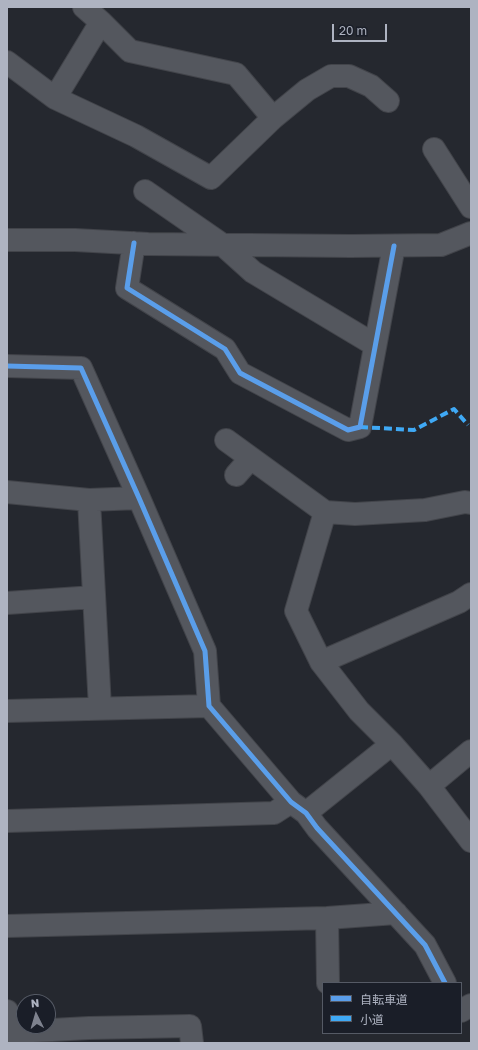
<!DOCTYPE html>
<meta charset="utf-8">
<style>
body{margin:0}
#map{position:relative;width:478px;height:1050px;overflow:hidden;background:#25282f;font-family:"Golos Text","Noto Sans JP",sans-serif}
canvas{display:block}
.frame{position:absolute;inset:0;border:8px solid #aeb3c1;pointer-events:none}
.legend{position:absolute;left:322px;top:982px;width:140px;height:52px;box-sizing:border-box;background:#1a1e28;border:1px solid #555a65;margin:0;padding:5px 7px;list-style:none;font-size:12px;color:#aeb3c1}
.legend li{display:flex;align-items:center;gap:8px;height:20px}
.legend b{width:20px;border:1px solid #555a65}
.north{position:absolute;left:16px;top:994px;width:40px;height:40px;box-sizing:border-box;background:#1a1e28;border:1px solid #555a65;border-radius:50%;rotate:355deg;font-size:11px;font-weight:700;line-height:16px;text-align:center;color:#aeb3c1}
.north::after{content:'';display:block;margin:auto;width:14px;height:18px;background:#7e828e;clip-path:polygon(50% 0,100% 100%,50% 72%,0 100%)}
.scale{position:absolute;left:332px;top:24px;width:55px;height:18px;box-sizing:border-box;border:2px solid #aeb3c1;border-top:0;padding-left:5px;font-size:12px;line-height:14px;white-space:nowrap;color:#aeb3c1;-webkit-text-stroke:3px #1a1e28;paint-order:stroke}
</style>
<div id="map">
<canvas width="478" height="1050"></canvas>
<div class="frame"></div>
<ul class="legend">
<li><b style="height:5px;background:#5a9eea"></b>自転車道</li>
<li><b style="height:5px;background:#3fa9f5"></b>小道</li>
</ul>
<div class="north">N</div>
<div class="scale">20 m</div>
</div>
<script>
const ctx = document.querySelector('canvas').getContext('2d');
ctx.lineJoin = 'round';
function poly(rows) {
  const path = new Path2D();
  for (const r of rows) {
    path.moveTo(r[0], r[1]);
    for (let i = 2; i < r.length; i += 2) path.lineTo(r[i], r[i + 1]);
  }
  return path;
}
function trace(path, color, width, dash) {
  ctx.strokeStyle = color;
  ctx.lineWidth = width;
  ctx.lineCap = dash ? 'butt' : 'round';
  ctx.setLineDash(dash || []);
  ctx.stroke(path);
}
const street = poly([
 [101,22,130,51,236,74,273,118],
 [7,62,55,98,101,22,84,7],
 [55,98,136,136,211,178,273,118,307,90,331,76,349,76,371,86,388,101],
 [434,149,471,207],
 [145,191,223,245,253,272,375,345],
 [7,240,75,240,148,244,351,246,441,245,471,233],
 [134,243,127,288,225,349,240,373,348,430,360,427,394,246],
 [7,366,81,368,139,498,205,651,209,706,291,802,306,813,317,828,425,945,445,983],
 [226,440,325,512,355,514,425,510,465,502,471,503],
 [236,475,251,458],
 [7,492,89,500,139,498],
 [89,500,100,708],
 [325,512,296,611,321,662,359,711,392,744,429,786,471,841],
 [7,603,94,597],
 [321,662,459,602,471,594],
 [7,711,209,706],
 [429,786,471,751],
 [306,813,392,744],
 [7,821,274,813,291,802],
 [327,918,328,983],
 [7,926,327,918,396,913],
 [7,1011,16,1043],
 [461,1011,471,1005],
 [14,1032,89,1028,190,1026,192,1043]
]);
trace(street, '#42444a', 24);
trace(street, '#54575e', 22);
trace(poly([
 [360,427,414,430,454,409,468,425]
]), '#3fa9f5', 4, [8, 4]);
trace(poly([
 [134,243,127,288,225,349,240,373,348,430,360,427,394,246],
 [7,366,81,368,139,498,205,651,209,706,291,802,306,813,317,828,425,945,445,983]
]), '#5a9eea', 5);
</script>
